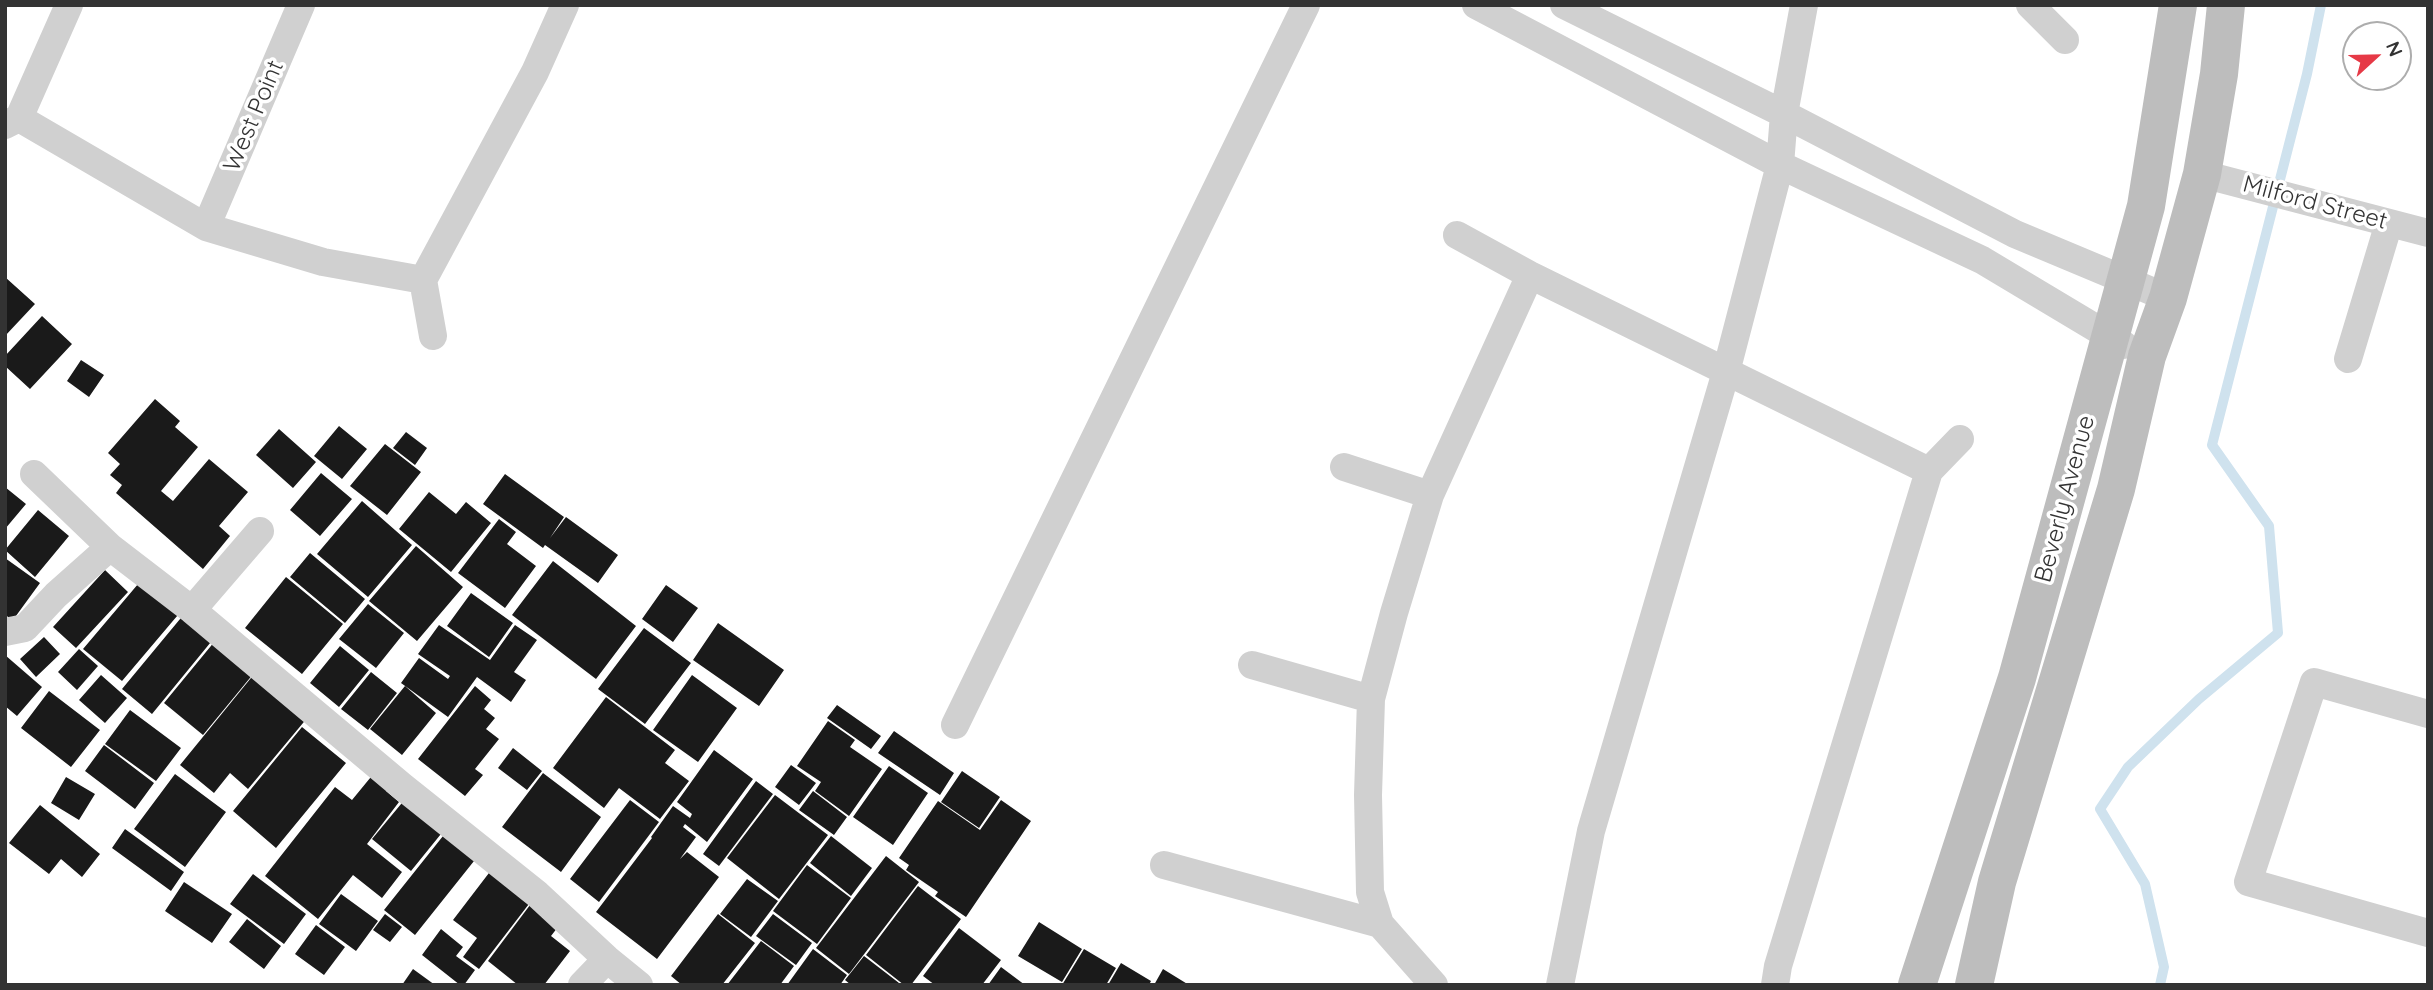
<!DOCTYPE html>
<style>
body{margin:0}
#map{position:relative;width:2433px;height:990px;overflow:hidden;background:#fff;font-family:Quicksand,sans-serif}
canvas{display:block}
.frame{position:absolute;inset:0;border:7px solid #333;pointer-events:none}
.north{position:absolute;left:2342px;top:21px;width:70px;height:70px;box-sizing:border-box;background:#fff;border:2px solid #adadad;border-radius:50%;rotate:68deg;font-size:19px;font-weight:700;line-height:28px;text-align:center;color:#333}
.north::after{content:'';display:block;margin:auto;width:24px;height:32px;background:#e63946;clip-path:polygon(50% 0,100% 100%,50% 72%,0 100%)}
</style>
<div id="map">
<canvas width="2433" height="990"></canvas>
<div class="frame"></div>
<div class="north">N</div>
</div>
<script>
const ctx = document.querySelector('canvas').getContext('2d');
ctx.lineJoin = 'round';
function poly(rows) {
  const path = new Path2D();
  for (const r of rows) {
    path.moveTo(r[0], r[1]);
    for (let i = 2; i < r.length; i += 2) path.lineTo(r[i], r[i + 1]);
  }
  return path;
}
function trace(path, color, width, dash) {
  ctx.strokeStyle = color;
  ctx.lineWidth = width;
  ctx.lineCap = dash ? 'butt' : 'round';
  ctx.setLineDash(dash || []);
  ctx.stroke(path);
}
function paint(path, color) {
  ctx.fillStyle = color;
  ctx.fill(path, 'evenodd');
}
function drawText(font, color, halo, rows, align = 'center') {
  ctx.font = font + ' Quicksand,sans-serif';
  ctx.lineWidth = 7;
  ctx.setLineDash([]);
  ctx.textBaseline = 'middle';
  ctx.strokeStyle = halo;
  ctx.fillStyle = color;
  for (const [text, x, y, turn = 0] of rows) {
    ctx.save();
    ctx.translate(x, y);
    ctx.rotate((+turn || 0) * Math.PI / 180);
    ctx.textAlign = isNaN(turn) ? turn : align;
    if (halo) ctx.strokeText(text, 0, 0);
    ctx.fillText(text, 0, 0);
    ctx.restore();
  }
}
trace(poly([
 [2160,985,2164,967,2145,884,2100,809,2128,767,2199,699,2278,633,2269,526,2212,445,2307,74,2321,5]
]), '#cfe2ee', 10);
paint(poly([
 [5,277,35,304,5,336],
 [42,316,72,344,30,389,5,366,5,356],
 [81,360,104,375,89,397,67,381],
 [155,399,180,421,175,427,198,447,161,491,173,501,209,459,248,492,219,526,230,536,203,569,116,493,122,485,110,475,120,464,108,453],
 [339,426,367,449,342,479,314,456],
 [279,429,316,462,293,488,256,455],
 [406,432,427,448,415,465,393,448],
 [385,444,421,472,387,515,350,486],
 [321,473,352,499,320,536,290,510],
 [505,474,564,517,550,538,566,517,618,555,598,583,545,545,543,548,483,504],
 [5,487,26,504,5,529],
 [429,492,456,514,466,502,491,523,451,572,399,529],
 [362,501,412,545,368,597,317,554],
 [38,510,69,536,35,577,5,550],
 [499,519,516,532,507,544,536,566,505,608,458,573],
 [416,546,463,587,417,641,369,601],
 [310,553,365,599,345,623,290,577],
 [5,558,40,583,13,620,5,615],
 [553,561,636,626,596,679,512,615],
 [105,570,128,592,76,648,53,627],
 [144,577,183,609,122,681,83,649],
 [286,577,343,624,302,674,245,628],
 [666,585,698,608,673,642,642,619],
 [471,593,513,623,489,657,447,626],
 [368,604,404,633,376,668,339,639],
 [185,613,215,637,152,714,122,689],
 [718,623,784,670,759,706,693,660],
 [439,625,490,660,515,625,537,640,514,672,526,680,511,702,477,677,448,717,401,683,419,658,448,679,450,676,418,654],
 [644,628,691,663,645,724,598,689],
 [44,637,60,654,36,677,20,659],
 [215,641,254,673,203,735,164,703],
 [340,646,369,670,339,707,310,683],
 [79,649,98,666,77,690,58,672],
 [5,655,42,687,17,716,5,706],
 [371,672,397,693,368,730,341,709],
 [255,673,308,717,248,789,230,773,214,793,180,765],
 [101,675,127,698,105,723,79,700],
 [692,675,737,708,698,762,653,730],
 [405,686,436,713,402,755,370,729],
 [475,686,491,700,484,709,495,718,486,729,499,739,475,769,483,775,465,796,418,759],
 [49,691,100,730,71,767,21,728],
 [606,697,675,750,665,763,689,781,660,819,619,788,604,808,553,768],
 [837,705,881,736,871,749,827,718],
 [130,710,181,748,156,781,105,744],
 [828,721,855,740,850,747,882,769,849,816,815,791,821,782,797,766],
 [302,727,346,763,276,848,233,811],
 [894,731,954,773,940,795,878,753],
 [104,745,154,783,135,809,85,771],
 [513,748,542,771,527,790,498,768],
 [714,750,753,779,707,842,685,824,683,827,696,837,680,859,687,852,719,877,657,959,596,912,652,838,651,837,673,806,690,818,692,814,677,802],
 [791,765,816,783,799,805,775,787],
 [889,766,928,793,893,845,853,817],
 [962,771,1000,797,979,828,941,802],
 [375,772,390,785,386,791,399,802,367,844,402,872,382,898,353,875,318,919,265,876,335,787,352,800],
 [543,773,601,817,561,872,502,827],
 [175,774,226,812,185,867,134,829],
 [66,777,95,794,79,820,51,803],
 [756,781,773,794,719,866,703,854],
 [813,791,847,817,834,835,799,810],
 [775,795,828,835,779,899,727,858],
 [406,798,445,829,411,871,372,839],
 [630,800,659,822,599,902,570,879],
 [1001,800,1031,821,966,917,935,896,938,892,906,870,909,865,899,858,938,801,980,830],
 [40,805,100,854,82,877,61,859,49,874,9,843],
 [125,829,184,872,171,891,112,848],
 [447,831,478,856,415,935,384,910],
 [831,836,872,868,851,896,810,863],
 [886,856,919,882,849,974,816,948],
 [807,865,851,898,817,944,773,911],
 [492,869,532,900,479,969,463,957,477,938,453,920],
 [253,874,306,914,284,944,230,904],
 [747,879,778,901,751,937,720,914],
 [184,882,232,914,212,943,165,911],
 [918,886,961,919,911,985,904,985,866,955],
 [341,894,378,921,356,951,319,924],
 [533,901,561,923,551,936,570,951,544,985,518,985,488,961],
 [385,914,402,927,390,942,373,930],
 [718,914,755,943,722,985,682,985,671,976],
 [773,914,812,943,796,965,756,936],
 [247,919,281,946,264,969,229,942],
 [1039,922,1082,949,1062,982,1018,956],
 [316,925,345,947,324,975,295,954],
 [959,928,1001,960,982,985,935,985,923,976],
 [441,929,463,947,456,956,475,970,464,985,460,985,422,955],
 [761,941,794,966,780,985,727,985],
 [813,949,847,975,840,985,787,985],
 [1084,949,1116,968,1106,985,1062,985],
 [864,956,899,983,898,985,851,985,845,980],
 [1121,963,1151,981,1149,985,1108,985],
 [1001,967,1025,985,988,985],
 [413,969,435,985,402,985],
 [1163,969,1189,985,1154,985]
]), '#1a1a1a');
trace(poly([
 [1476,5,1780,165,1982,260,2124,345],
 [1564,5,1784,114,2015,234,2168,298],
 [2030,5,2065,40],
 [19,118,69,5],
 [5,125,19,118,206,227,323,262,423,280,433,336],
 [2202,174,2428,233],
 [206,227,301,5],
 [1457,235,1530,275,1929,471],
 [423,280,535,72,565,5],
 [2348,359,2389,223],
 [1344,467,1430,495],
 [34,474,110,547,192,610,403,787,537,894,607,959,639,985],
 [192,610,260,531],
 [5,632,25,628,56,595,110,547],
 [1252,665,1371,699],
 [2428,714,2314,682,2248,882,2428,933],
 [955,725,1306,5],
 [1164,865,1380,924],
 [582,985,607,959],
 [1434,985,1380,924,1370,892,1368,795,1371,699,1394,613,1430,495,1530,275],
 [1560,985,1591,831,1726,372,1780,165,1784,114,1804,5],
 [1775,985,1778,966,1929,471,1960,439]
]), '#d0d0d0', 28);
trace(poly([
 [1917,985,2017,678,2146,206,2178,5],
 [1974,985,1997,882,2116,489,2147,356,2168,298,2202,174,2219,74,2226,5]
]), '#bdbdbd', 38);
drawText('24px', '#333', '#fff', [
 ["West Point",254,116,-67],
 ["Milford Street",2315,203,15],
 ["Beverly Avenue",2065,499,-75]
]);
</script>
